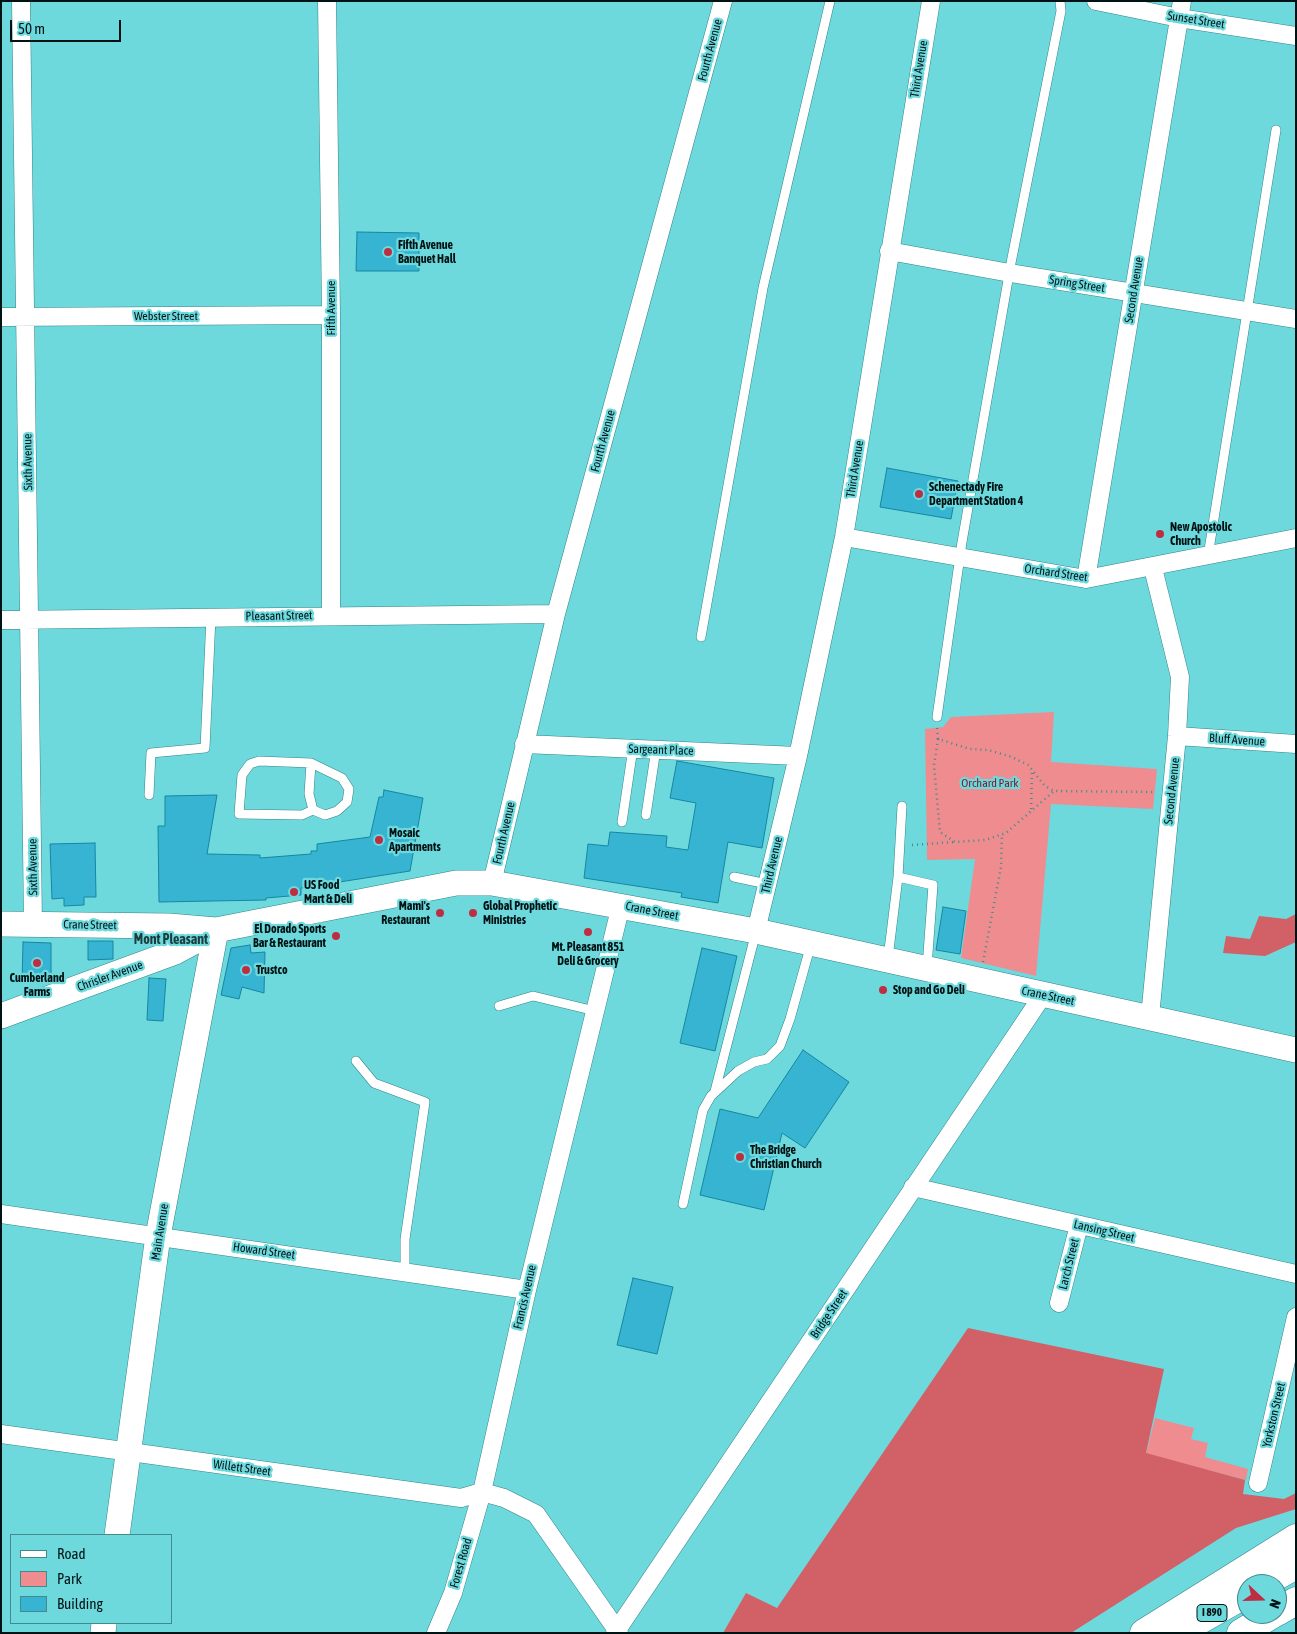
<!DOCTYPE html>
<style>
body{margin:0}
#map{position:relative;width:1297px;height:1634px;overflow:hidden;background:#6ed9dd;font-family:"Asap Condensed",sans-serif}
canvas{display:block}
.frame{position:absolute;inset:0;border:2px solid #001314;pointer-events:none}
.legend{position:absolute;left:10px;top:1534px;width:162px;height:90px;box-sizing:border-box;background:#6ed9dd;border:1px solid #428a8d;margin:0;padding:6px 9px;list-style:none;font-size:15px;color:#001314}
.legend li{display:flex;align-items:center;gap:10px;height:25px}
.legend b{width:25px;border:1px solid #428a8d}
.north{position:absolute;left:1237px;top:1574px;width:50px;height:50px;box-sizing:border-box;background:#6ed9dd;border:1px solid #428a8d;border-radius:50%;rotate:111deg;font-size:14px;font-weight:700;line-height:20px;text-align:center;color:#001314}
.north::after{content:'';display:block;margin:auto;width:18px;height:22px;background:#be2e42;clip-path:polygon(50% 0,100% 100%,50% 72%,0 100%)}
.scale{position:absolute;left:10px;top:20px;width:111px;height:22px;box-sizing:border-box;border:2px solid #001314;border-top:0;padding-left:6px;font-size:15px;line-height:18px;white-space:nowrap;color:#001314;-webkit-text-stroke:4px #6ed9dd;paint-order:stroke}
</style>
<div id="map">
<canvas width="1297" height="1634"></canvas>
<div class="frame"></div>
<ul class="legend">
<li><b style="height:6px;background:#fff"></b>Road</li>
<li><b style="height:14px;background:#ef8c8f"></b>Park</li>
<li><b style="height:14px;background:#38b4d3"></b>Building</li>
</ul>
<div class="north">N</div>
<div class="scale">50 m</div>
</div>
<script>
const ctx = document.querySelector('canvas').getContext('2d');
ctx.lineJoin = 'round';
function paint(path, color) {
  ctx.fillStyle = color;
  ctx.fill(path, 'evenodd');
}
function poly(rows) {
  const path = new Path2D();
  for (const r of rows) {
    path.moveTo(r[0], r[1]);
    for (let i = 2; i < r.length; i += 2) path.lineTo(r[i], r[i + 1]);
  }
  return path;
}
function trace(path, color, width, dash) {
  ctx.strokeStyle = color;
  ctx.lineWidth = width;
  ctx.lineCap = dash ? 'butt' : 'round';
  ctx.setLineDash(dash || []);
  ctx.stroke(path);
}
function drawText(font, color, halo, rows, align = 'center') {
  ctx.font = font + ' "Asap Condensed",sans-serif';
  ctx.lineWidth = 4.5;
  ctx.setLineDash([]);
  ctx.textBaseline = 'middle';
  ctx.strokeStyle = halo;
  ctx.fillStyle = color;
  for (const [text, x, y, turn = 0] of rows) {
    ctx.save();
    ctx.translate(x, y);
    ctx.rotate((+turn || 0) * Math.PI / 180);
    ctx.textAlign = isNaN(turn) ? turn : align;
    if (halo) ctx.strokeText(text, 0, 0);
    ctx.fillText(text, 0, 0);
    ctx.restore();
  }
}
paint(poly([
 [1054,712,1051,762,1157,769,1153,809,1051,804,1036,976,961,958,975,859,927,860,925,729,943,727,951,717],
 [1155,1418,1194,1428,1191,1439,1208,1443,1205,1457,1248,1469,1246,1480,1146,1454]
]), '#ef8c8f');
paint(poly([
 [1296,914,1296,942,1265,956,1223,953,1226,936,1250,939,1259,916,1286,919],
 [968,1328,1164,1369,1146,1453,1245,1480,1243,1494,1284,1499,1296,1493,1296,1509,1236,1528,1071,1633,723,1633,746,1593,777,1608]
]), '#d16067');
const building = poly([
 [357,232,419,233,419,271,356,271,357,232],
 [887,468,958,481,951,519,880,507,887,468],
 [677,761,774,778,762,848,728,842,718,903,681,897,682,893,584,878,588,844,608,846,610,832,667,836,666,847,688,850,696,803,670,798,677,761],
 [384,790,423,798,410,871,301,888,301,895,266,898,266,900,159,902,158,826,165,826,165,796,217,795,207,854,260,855,260,858,311,854,311,851,317,851,317,844,370,837,379,797,383,797,384,790],
 [95,843,96,897,84,897,84,905,64,906,64,898,52,899,50,844,95,843],
 [943,907,966,911,960,954,936,950,943,907],
 [88,941,113,941,113,959,88,960,88,941],
 [23,942,51,943,51,982,22,983,23,942],
 [250,945,251,953,265,952,264,993,242,987,239,999,221,995,231,948,250,945],
 [702,948,737,956,715,1051,680,1043,702,948],
 [149,978,166,979,163,1021,147,1020,149,978],
 [803,1050,849,1082,805,1148,782,1133,764,1210,700,1195,720,1109,758,1118,803,1050],
 [633,1278,673,1287,657,1354,617,1345,633,1278]
]);
paint(building, '#38b4d3');
trace(building, '#1586a0', 1);
const lane = poly([
 [1208,556,1276,130],
 [701,637,763,288,830,1],
 [937,717,962,542,1011,263,1061,11,1060,1],
 [311,763,309,794,313,810,325,815,337,811,347,802,349,789,342,778,311,763,259,761,250,764,242,775,239,814,302,815,313,810],
 [149,795,151,753,205,748,211,617],
 [646,815,656,749],
 [622,822,633,748],
 [734,877,767,884],
 [898,877,902,806],
 [888,958,898,877,933,885,927,967],
 [499,1006,533,996,595,1011],
 [356,1061,374,1083,425,1102,405,1239,405,1272],
 [715,1091,756,932],
 [683,1204,703,1110,711,1096,738,1071,754,1062,767,1059,780,1046,790,1019,811,944]
]);
const street = poly([
 [21,1,33,924],
 [327,1,331,315,331,615],
 [1096,1,1179,18,1296,36],
 [889,251,1010,273,1296,319],
 [1,317,331,315],
 [844,537,1086,579,1296,538],
 [1086,579,1182,1],
 [1,620,556,614],
 [1177,736,1296,744],
 [524,744,798,756],
 [492,883,556,614,723,1],
 [756,931,798,756,844,537,931,1],
 [1150,1017,1177,736,1180,677,1153,568],
 [913,1187,1296,1274],
 [1,1214,527,1290],
 [1059,1303,1079,1225],
 [1,1434,461,1498,482,1492],
 [1258,1483,1296,1317],
 [436,1633,453,1593,482,1492],
 [615,1633,1043,995],
 [619,1633,536,1514,504,1498,482,1492,527,1290,621,905]
]);
const secondary = poly([
 [1,924,169,926,216,930,456,883,492,883,756,931,1296,1050],
 [1,1016,175,952,216,930],
 [117,1535,158,1236,216,930],
 [103,1633,104,1623]
]);
const highway = poly([
 [1262,1584,1296,1565],
 [1277,1612,1296,1601],
 [1144,1633,1296,1538],
 [1177,1633,1247,1593],
 [1241,1633,1273,1614]
]);
trace(lane, '#308487', 10);
trace(street, '#308487', 19);
trace(secondary, '#308487', 26);
trace(highway, '#308487', 29);
trace(poly([
 [937,728,938,739,970,749,988,750,1012,757,1028,765,1045,786,1054,791,1155,792],
 [938,739,934,765,940,832,955,842,985,840,1006,833,1054,791],
 [1031,809,1032,772],
 [912,845,954,842],
 [983,962,1001,867,1002,834]
]), '#428a8d', 2.5, [1, 4]);
trace(lane, '#fff', 9);
trace(street, '#fff', 18);
trace(secondary, '#fff', 25);
trace(highway, '#fff', 28);
for (const [x, y, r, color] of [
 [388,252,5,"#be2e42"],
 [919,494,5,"#be2e42"],
 [1160,534,5,"#be2e42"],
 [379,840,5,"#be2e42"],
 [294,892,5,"#be2e42"],
 [440,913,5,"#be2e42"],
 [473,913,5,"#be2e42"],
 [588,932,5,"#be2e42"],
 [336,936,5,"#be2e42"],
 [37,963,5,"#be2e42"],
 [246,970,5,"#be2e42"],
 [883,990,5,"#be2e42"],
 [740,1157,5,"#be2e42"]
]) {
  const dot = new Path2D();
  dot.arc(x, y, r, 0, 2 * Math.PI);
  ctx.fillStyle = color;
  ctx.fill(dot);
  trace(dot, '#6ed9dd', 2);
}
for (const [x, y, w] of [
 [1212,1613,30]
]) {
  const box = new Path2D();
  box.roundRect(x - w / 2, y - 8.5, w, 17, 4);
  ctx.fillStyle = '#6ed9dd';
  ctx.fill(box);
  trace(box, '#001314', 1);
}
drawText('bold 11px', '#001314', null, [
 ["I 890",1212,1613]
]);
drawText('12px', '#001314', '#6ed9dd', [
 ["Sunset Street",1196,20,9],
 ["Fourth Avenue",710,50,-75],
 ["Third Avenue",919,69,-81],
 ["Spring Street",1077,284,9],
 ["Second Avenue",1134,290,-81],
 ["Fifth Avenue",331,308,-90],
 ["Webster Street",166,316],
 ["Fourth Avenue",603,441,-75],
 ["Sixth Avenue",28,462,-91],
 ["Third Avenue",855,469,-81],
 ["Orchard Street",1056,573,8],
 ["Pleasant Street",279,616,-1],
 ["Bluff Avenue",1237,740,4],
 ["Sargeant Place",661,750,2],
 ["Second Avenue",1172,791,-84],
 ["Fourth Avenue",504,833,-77],
 ["Third Avenue",772,865,-77],
 ["Sixth Avenue",33,867,-91],
 ["Crane Street",652,911,11],
 ["Crane Street",90,925,1],
 ["Chrisler Avenue",110,976,-20],
 ["Crane Street",1048,996,12],
 ["Lansing Street",1104,1231,13],
 ["Main Avenue",160,1232,-81],
 ["Howard Street",264,1251,8],
 ["Larch Street",1069,1264,-76],
 ["Francis Avenue",525,1297,-77],
 ["Bridge Street",829,1314,-56],
 ["Yorkston Street",1274,1415,-77],
 ["Willett Street",242,1468,8],
 ["Forest Road",461,1563,-74]
]);
drawText('bold 12px', '#001314', '#6ed9dd', [
 ["Fifth Avenue",398,245],
 ["Banquet Hall",398,259],
 ["Schenectady Fire",929,487],
 ["Department Station 4",929,501],
 ["New Apostolic",1170,527],
 ["Church",1170,541],
 ["Mosaic",389,833],
 ["Apartments",389,847],
 ["US Food",304,885],
 ["Mart & Deli",304,899],
 ["Mami's",430,906,"right"],
 ["Restaurant",430,920,"right"],
 ["Global Prophetic",483,906],
 ["Ministries",483,920],
 ["El Dorado Sports",326,929,"right"],
 ["Bar & Restaurant",326,943,"right"],
 ["Mt. Pleasant 851",588,947,"center"],
 ["Deli & Grocery",588,961,"center"],
 ["Trustco",256,970],
 ["Cumberland",37,978,"center"],
 ["Farms",37,992,"center"],
 ["Stop and Go Deli",893,990],
 ["The Bridge",750,1150],
 ["Christian Church",750,1164]
], 'left');
drawText('12px', '#7f1727', '#6ed9dd', [
 ["Orchard Park",990,783]
]);
drawText('bold 14px', '#1c3e3f', '#6ed9dd', [
 ["Mont Pleasant",171,940]
]);
</script>
